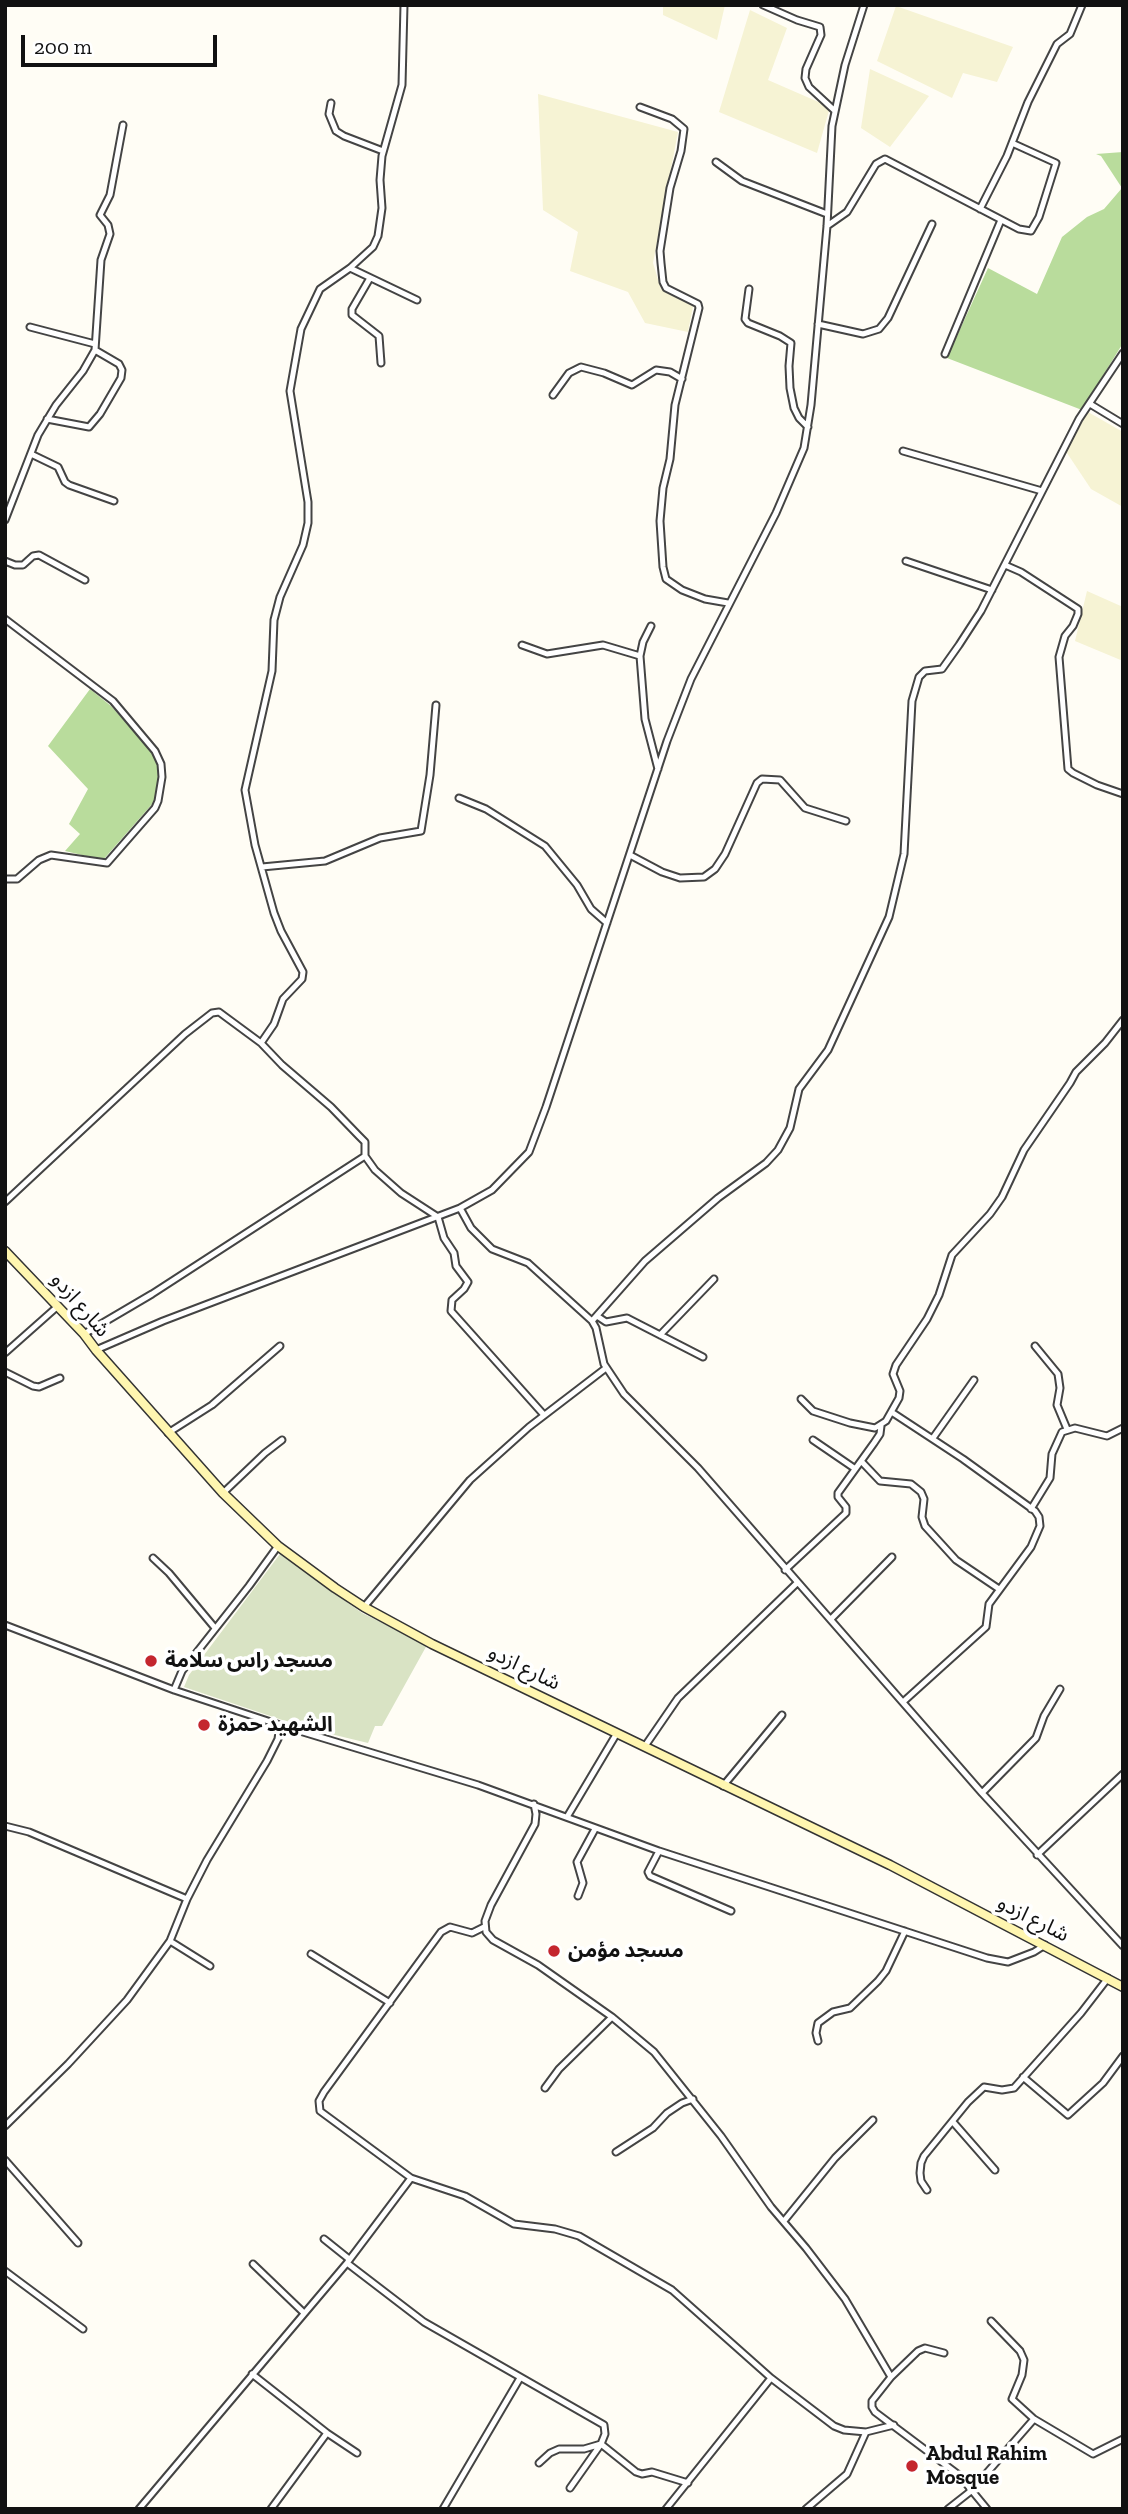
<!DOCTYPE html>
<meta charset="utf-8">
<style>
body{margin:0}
#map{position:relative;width:1128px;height:2514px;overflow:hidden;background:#fffdf5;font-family:"Zilla Slab",serif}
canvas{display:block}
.frame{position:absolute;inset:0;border:7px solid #111;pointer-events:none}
.scale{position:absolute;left:21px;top:35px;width:196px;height:32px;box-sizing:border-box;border:4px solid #111;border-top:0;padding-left:9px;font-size:21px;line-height:24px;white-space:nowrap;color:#111;-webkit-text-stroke:5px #fff;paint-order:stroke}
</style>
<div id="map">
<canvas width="1128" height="2514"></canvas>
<div class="frame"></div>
<div class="scale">200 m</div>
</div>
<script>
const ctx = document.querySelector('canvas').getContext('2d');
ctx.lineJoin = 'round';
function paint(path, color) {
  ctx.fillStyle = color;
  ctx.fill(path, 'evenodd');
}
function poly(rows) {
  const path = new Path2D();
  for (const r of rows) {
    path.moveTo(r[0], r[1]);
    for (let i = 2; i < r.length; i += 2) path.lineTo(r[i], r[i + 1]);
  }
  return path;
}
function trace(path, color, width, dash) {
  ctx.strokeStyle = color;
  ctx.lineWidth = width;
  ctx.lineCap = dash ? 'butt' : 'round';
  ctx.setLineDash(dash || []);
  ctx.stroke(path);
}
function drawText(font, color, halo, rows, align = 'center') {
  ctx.font = font + ' "Zilla Slab","Noto Sans Arabic",serif';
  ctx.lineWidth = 7;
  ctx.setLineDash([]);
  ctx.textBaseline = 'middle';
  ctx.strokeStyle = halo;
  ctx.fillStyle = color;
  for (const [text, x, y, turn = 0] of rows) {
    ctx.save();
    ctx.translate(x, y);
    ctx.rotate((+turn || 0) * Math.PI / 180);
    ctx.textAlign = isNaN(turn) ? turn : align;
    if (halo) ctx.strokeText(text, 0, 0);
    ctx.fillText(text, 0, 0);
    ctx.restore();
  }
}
paint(poly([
 [663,5,725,5,717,40,663,15],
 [896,6,1013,47,997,82,963,73,952,98,877,61],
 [750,10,787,28,768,80,830,107,817,153,719,112],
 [870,69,929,96,890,147,861,128],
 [538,94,678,132,653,263,661,289,693,306,688,332,645,323,628,292,570,271,578,232,543,210],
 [1088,412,1123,432,1123,507,1091,489,1065,450],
 [1087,591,1123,607,1123,661,1075,641]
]), '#f6f3d4');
paint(poly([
 [1123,152,1123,343,1082,410,947,358,988,268,1037,294,1062,237,1087,217,1104,209,1122,188,1101,156,1096,154],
 [90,689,111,706,153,753,157,763,159,779,154,802,103,860,65,851,80,834,69,824,88,789,48,746]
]), '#b9dc9c');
paint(poly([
 [280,1554,362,1613,427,1645,382,1726,375,1726,368,1743,306,1728,184,1687,189,1675]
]), '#d9e3c4');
const street = poly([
 [763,5,797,20,820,27,821,35,806,69,805,78,809,87,835,111],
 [331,103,329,114,336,131,344,136,383,151],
 [640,107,672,119,684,129,681,151,670,188,660,251,661,263,663,282,666,288,698,304,699,308,675,405,670,459,663,488,660,521,663,567,666,579,682,590,705,599,728,603],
 [716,162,742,181,827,214],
 [980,209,1007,156,1028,102,1057,44,1070,34,1082,5],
 [827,226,847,212,876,164,885,159,1019,229,1031,231,1039,217,1056,163,1012,143],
 [350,268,417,300],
 [370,278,352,309,352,315,379,336,381,363],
 [749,289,745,319,748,323,780,336,791,343,789,366,790,388,794,408,799,418,808,427],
 [818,324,863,334,879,329,888,318,932,224],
 [30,327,95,344],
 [945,354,1001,220],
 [553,395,569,373,581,367,604,373,632,385,656,370,670,372,682,379],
 [1090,404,1123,424],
 [47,419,89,427,100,414,121,378,122,370,119,364,95,350],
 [903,451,1042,491],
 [31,454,58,467,65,482,69,485,114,501],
 [5,520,38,435,56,405,83,371,95,350,101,260,110,234,108,225,100,215,110,195,123,125],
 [5,561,15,565,23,565,33,556,39,555,85,580],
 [906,561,992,590],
 [1005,565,1021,572,1078,609,1078,614,1073,626,1065,636,1059,657,1068,769,1073,773,1097,785,1123,794],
 [5,619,113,701,155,751,161,764,162,777,158,801,155,808,107,863,51,855,39,860,17,879,5,879],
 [651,626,643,642,640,656,645,719,658,769],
 [522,645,547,654,603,645,640,656],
 [459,798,486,809,545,846,577,885,591,909,607,923],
 [630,855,662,872,680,878,704,877,715,869,725,854,757,783,762,779,780,780,805,808,846,821],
 [262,867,325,861,380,838,421,831,430,775,436,705],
 [261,1043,274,1024,283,999,302,979,303,972,281,931,274,913,255,845,245,790,272,671,274,620,280,597,303,545,308,523,308,502,290,391,301,329,320,289,350,268,373,247,378,236,382,208,380,180,382,156,402,85,404,5],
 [5,1202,185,1034,212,1013,219,1012,261,1043,282,1065,331,1107,359,1136,365,1142,365,1156,375,1170,401,1193,438,1217,444,1238,454,1253,456,1266,468,1282,464,1289,452,1300,451,1311,544,1415],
 [460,1208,471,1228,492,1249,528,1263,592,1321,596,1328,604,1364,624,1394,698,1468,982,1793,1123,1946],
 [597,1316,606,1322,627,1318,703,1357],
 [592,1321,645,1261,718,1198,766,1163,778,1150,790,1128,799,1089,828,1050,889,917,904,854,912,701,919,677,925,671,942,669,959,645,981,611,1079,419,1123,353],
 [84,1334,152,1294,365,1156],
 [660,1335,714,1279],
 [1035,1346,1058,1374,1060,1388,1057,1405,1067,1429],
 [96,1350,163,1321,460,1208,492,1190,529,1152,546,1107,667,741,691,679,776,513,804,448,811,405,827,226,832,126,845,65,864,5],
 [5,1353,58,1306],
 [5,1372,33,1386,39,1387,60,1378],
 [801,1399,813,1411,850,1423,875,1428,886,1421,899,1398,900,1391,893,1374,896,1365,927,1319,939,1295,952,1255,990,1214,1002,1197,1024,1150,1070,1083,1076,1072,1105,1043,1123,1020],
 [893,1413,963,1459,1035,1511,1039,1517,1040,1526,1031,1547,989,1604,986,1627,903,1702],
 [168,1433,212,1405,280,1346],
 [933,1438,974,1380],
 [813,1440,854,1468],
 [861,1461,880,1481,911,1484,921,1492,924,1499,922,1517,925,1526,956,1560,999,1589],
 [223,1493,265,1453,282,1440],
 [1031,1509,1050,1478,1052,1454,1062,1432,1075,1428,1107,1436,1123,1428],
 [153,1558,169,1573,215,1628],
 [785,1570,846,1513,846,1507,838,1497,838,1493,874,1443,880,1434,881,1426],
 [364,1607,470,1480,529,1427,606,1368],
 [831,1619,892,1557],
 [5,1625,174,1690,280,1725,478,1785,659,1851,987,1958,1008,1962,1034,1952,1045,1945],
 [174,1690,182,1671,249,1586,278,1546],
 [645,1746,678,1698,797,1583],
 [723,1786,782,1715],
 [982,1793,1036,1738,1044,1716,1060,1689],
 [534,1804,536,1814,535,1824,491,1905,485,1921,486,1932,493,1940,538,1965,612,2017,654,2052,721,2136,771,2207,806,2248,845,2299,891,2377,872,2401,872,2407,875,2412,959,2475,987,2509],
 [567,1817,617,1733],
 [5,1826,29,1832,187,1899],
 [659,1851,648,1872,650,1876,731,1911],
 [1037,1855,1123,1774],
 [578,1896,583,1883,577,1862,595,1829],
 [484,1927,472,1933,450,1927,441,1932,324,2092,319,2101,320,2111,411,2178,465,2196,514,2224,555,2229,579,2236,672,2290,771,2378,834,2426,844,2430,866,2432,894,2425],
 [170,1941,210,1966],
 [311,1954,390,2003],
 [818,2041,816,2033,818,2023,833,2012,850,2008,878,1981,886,1971,905,1931],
 [1023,2077,1068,2115,1103,2083,1123,2056],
 [545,2088,559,2069,612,2017],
 [953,2122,995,2170],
 [5,2126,68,2064,127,2000,170,1941,187,1899,207,1860,267,1761,278,1739,280,1725],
 [616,2152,653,2128,667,2113,682,2103,693,2099],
 [5,2160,78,2243],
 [927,2190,921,2181,920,2173,921,2163,924,2156,968,2102,984,2087,1002,2090,1014,2088,1081,2013,1108,1978],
 [784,2221,835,2158,873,2120],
 [324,2239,349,2259],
 [347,2263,424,2322,604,2425,605,2434,601,2444,570,2488],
 [253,2264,304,2313],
 [5,2271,83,2329],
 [991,2321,1020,2351,1024,2360,1022,2375,1012,2399,1034,2419],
 [252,2374,327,2433,357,2453],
 [891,2377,918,2351,925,2348,944,2353],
 [601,2444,636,2472,642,2474,652,2472,688,2483],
 [539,2463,550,2453,559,2449,584,2449,601,2444],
 [139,2509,347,2263,411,2178],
 [271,2509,327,2433],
 [443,2509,520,2378],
 [666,2509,771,2378],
 [806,2509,847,2474,866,2432],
 [948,2509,971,2491,1034,2419,1093,2454,1123,2439]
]);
const secondary = poly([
 [5,1251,84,1334,96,1350,223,1493,278,1546,335,1588,364,1607,432,1644,890,1865,1123,1987]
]);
trace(street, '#444', 9);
trace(secondary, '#333', 11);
trace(street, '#fff', 5);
trace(secondary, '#fff6b0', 8);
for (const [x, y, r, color] of [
 [151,1661,7,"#c4262e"],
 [204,1725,7,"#c4262e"],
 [554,1951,7,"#c4262e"],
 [912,2466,7,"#c4262e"]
]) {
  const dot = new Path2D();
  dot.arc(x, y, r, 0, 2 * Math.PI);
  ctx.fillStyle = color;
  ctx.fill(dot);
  trace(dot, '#fff', 2.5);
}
drawText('21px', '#111', '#fff', [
 ["شارع ازدو",80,1305,49],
 ["شارع ازدو",524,1668,26],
 ["شارع ازدو",1033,1919,27]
]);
drawText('bold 21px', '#111', '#fff', [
 ["مسجد راس سلامة",165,1661],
 ["الشهيد حمزة",218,1725],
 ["مسجد مؤمن",568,1951],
 ["Abdul Rahim",926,2454],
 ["Mosque",926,2478]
], 'left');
</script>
